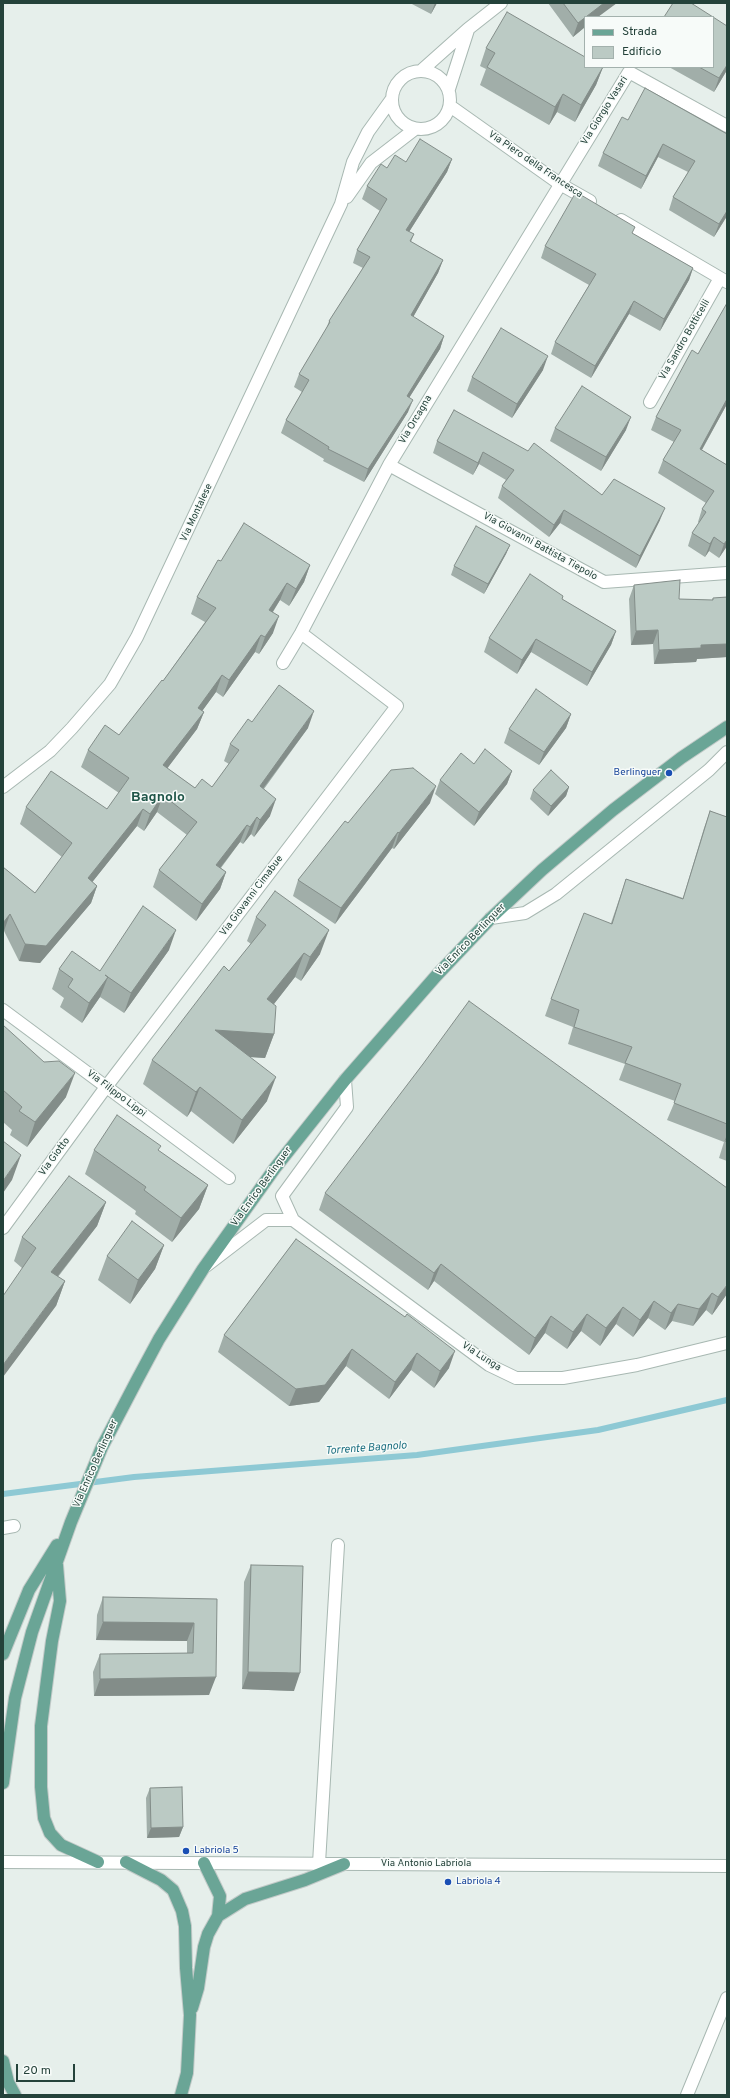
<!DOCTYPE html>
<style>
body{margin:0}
#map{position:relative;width:730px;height:2098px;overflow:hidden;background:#e6efeb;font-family:Overpass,sans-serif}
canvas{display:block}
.frame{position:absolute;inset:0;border:4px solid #24423a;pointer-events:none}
.legend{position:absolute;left:584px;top:16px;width:130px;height:52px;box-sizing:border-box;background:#f7fbf9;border:1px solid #a3b1ad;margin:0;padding:5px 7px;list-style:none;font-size:12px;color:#24423a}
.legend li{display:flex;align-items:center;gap:8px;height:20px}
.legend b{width:20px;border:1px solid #a3b1ad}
.scale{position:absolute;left:16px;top:2064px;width:59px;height:18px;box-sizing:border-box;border:2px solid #24423a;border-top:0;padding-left:5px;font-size:12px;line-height:14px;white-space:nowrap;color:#24423a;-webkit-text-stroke:3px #f7fbf9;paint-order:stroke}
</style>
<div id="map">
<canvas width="730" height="2098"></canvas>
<div class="frame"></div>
<ul class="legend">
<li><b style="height:5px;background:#6aa596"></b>Strada</li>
<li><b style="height:11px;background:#bbcac4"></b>Edificio</li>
</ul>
<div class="scale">20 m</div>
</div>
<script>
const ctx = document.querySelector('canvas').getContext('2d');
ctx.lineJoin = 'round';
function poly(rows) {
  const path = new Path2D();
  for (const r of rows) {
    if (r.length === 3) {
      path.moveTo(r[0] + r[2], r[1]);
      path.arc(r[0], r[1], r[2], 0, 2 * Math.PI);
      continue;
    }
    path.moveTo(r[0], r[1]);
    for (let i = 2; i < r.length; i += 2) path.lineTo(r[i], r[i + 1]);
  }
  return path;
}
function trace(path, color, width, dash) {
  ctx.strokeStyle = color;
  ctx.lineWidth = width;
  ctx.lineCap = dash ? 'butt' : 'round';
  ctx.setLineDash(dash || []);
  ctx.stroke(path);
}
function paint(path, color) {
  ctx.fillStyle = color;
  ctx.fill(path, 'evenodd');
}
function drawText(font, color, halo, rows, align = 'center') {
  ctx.font = font + ' Overpass,sans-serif';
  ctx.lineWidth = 3;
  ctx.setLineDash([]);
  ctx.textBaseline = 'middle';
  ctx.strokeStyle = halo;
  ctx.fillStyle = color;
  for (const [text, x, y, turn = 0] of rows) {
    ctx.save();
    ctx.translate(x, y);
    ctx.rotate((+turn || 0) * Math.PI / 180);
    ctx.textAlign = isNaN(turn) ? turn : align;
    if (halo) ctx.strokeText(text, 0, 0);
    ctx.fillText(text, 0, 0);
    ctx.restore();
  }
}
trace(poly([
 [3,1494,134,1477,417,1455,598,1430,727,1400]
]), '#8ec9d4', 6);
const minor = poly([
 [422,70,468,29,501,3],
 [421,100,29],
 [449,89,468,30],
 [450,106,560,184,590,201],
 [347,197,371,163,415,129],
 [621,220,727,282],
 [650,402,720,278],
 [389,465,604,582,727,573],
 [283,663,301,633,389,465,629,72,727,126],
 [3,787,50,751,72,728,110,684,137,637,341,204,353,162,368,132,391,100],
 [491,918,525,913,556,894,709,770,727,752],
 [3,1010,229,1178],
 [345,1080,347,1107,282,1196,293,1220,489,1365,516,1378,563,1378,637,1365,727,1343],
 [3,1228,106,1087,397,706,301,633],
 [206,1266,266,1220,293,1220],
 [3,1528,14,1526],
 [3,1862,727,1866],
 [319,1863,338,1545],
 [687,2095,727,1998]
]);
const major = poly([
 [57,1565,60,1601,52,1641,41,1726,41,1787,44,1818,50,1833,61,1845,98,1862],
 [3,1654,29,1590,57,1545],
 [3,1783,15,1698,32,1632,71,1522,102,1447,137,1380,159,1339,203,1269,275,1168,345,1080,436,976,491,918,542,870,613,810,681,758,727,727],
 [126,1862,161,1880,173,1890,182,1911,185,1926,186,1968,190,2015,187,2073,181,2095],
 [204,1863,220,1896,218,1916],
 [192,2008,198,1988,204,1947,208,1934,218,1916,245,1899,305,1880,344,1864],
 [3,2061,8,2082,15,2095]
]);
trace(minor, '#a8b8b2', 14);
trace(major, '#c2cac8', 14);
trace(minor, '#fff', 12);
trace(major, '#6aa596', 12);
paint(poly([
 [410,3,437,3,431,14],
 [548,3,617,3,585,17,585,27,573,37],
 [486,48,603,67,596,85,575,122,557,112,549,125,480,85,486,69,480,66],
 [669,67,713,67,727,70,714,92],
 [628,120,727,134,727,216,714,237,669,210,673,197,688,172,658,157,641,189,598,166,603,153],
 [452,159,447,172,409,232,414,234,411,242,443,260,438,273,413,317,444,336,440,349,409,398,408,412,364,482,323,461,324,459,281,433,286,420,302,392,294,387,299,374,326,329,329,321,363,268,353,263,357,250,380,211,362,199,367,186,387,168,406,162],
 [633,234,693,268,689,280,660,331,629,314,591,378,551,354,555,342,589,285,541,258,545,246],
 [727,303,727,404,702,450,727,465,727,546,719,558,709,551,705,557,688,546,692,533,699,523,698,522,702,509,706,503,658,473,663,460,674,442,651,430,656,417,698,354],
 [543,370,512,418,467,391,472,377],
 [454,410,602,495,660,520,636,568,560,523,549,537,498,498,502,486,506,480,479,464,473,475,433,453,437,441],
 [555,428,626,430,601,471,550,441],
 [510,545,506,554,484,594,451,575,454,566],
 [221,561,310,565,304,582,289,606,280,600,273,612,273,633,259,654,255,652,223,697,216,692,202,711,204,712,197,729,167,768,195,788,212,787,229,764,224,761,230,744,252,722,308,728,264,789,270,816,254,837,251,834,243,844,240,842,221,868,226,872,220,889,196,921,153,887,159,870,187,835,157,812,144,831,137,826,92,882,97,886,91,903,40,963,19,961,4,931,3,932,3,867,35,893,62,857,20,824,26,807,107,809,119,793,81,767,88,750,119,735,163,681,205,622,191,614,197,597],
 [634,585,679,599,712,600,713,598,727,597,727,592,727,657,697,659,696,662,654,664,653,644,631,645,629,599],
 [562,599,616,631,611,645,587,686,531,652,517,674,484,652,489,638],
 [571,714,566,728,539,765,504,743,509,729],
 [474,764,512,771,507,784,474,826,435,794,440,780],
 [569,787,566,796,548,816,530,799,533,790],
 [430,803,394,849,392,848,335,924,293,896,298,880,348,823],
 [710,811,727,817,727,1161,719,1158,724,1142,667,1120,675,1101,619,1080,625,1064,568,1044,573,1027,545,1016,551,999,611,923,626,879,683,898,704,828],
 [256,917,320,954,301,981,295,977,274,1004,274,1034,265,1058,250,1057,267,1101,233,1144,191,1111,187,1117,143,1084,152,1060,229,971,251,944,247,941],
 [169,950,124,1013,100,997,82,1023,60,1007,64,998,52,989,59,969,100,971],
 [3,1025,66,1097,27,1147,10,1135,12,1130,3,1122],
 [94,1150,159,1151,208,1185,199,1209,172,1242,135,1214,136,1211,85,1174],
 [325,1193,727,1294,712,1315,706,1310,693,1326,672,1321,665,1330,648,1318,633,1337,616,1324,600,1346,581,1331,567,1349,545,1333,529,1355,434,1281,428,1290,319,1210],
 [106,1202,97,1226,58,1277,65,1281,56,1306,22,1268,14,1261,22,1237],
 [296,1239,449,1368,434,1388,411,1370,389,1399,346,1366,319,1402,289,1406,218,1352,224,1335],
 [164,1245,155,1269,130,1304,98,1280,107,1256],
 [251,1565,294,1691,242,1689,244,1582],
 [103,1597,217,1599,209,1695,94,1696,93,1672,100,1654,187,1653,187,1641,96,1640,97,1615],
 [150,1788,183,1827,179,1837,147,1838,146,1798]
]), '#a1aea9');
paint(poly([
 [435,3,437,3,431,14],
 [604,3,617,3,598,17,586,17],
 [585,17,585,27,573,37,578,23],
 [727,65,727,70,714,92,719,78],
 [603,67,596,85,575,122,581,105],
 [563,94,557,112,549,125,555,107],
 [663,144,658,157,641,189,646,176],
 [452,159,447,172,402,243,406,230],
 [727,211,727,216,714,237,719,224],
 [443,260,438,273,407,328,411,315],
 [693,268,689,280,660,331,664,319],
 [634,301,629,314,591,378,595,366],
 [444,336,440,349,402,409,407,396],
 [548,356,543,370,512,418,517,404],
 [727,399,727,404,695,462,700,449],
 [413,400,408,412,364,482,368,469],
 [631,417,626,430,601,471,606,457],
 [483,452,479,464,473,475,478,463],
 [665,508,660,520,636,568,640,556],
 [564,510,560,523,549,537,554,525],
 [714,537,709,551,705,557,710,544],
 [727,540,727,546,719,558,724,544],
 [510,545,506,554,484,594,488,584],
 [310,565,304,582,289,606,296,589],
 [287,583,280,600,263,627,269,610],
 [279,616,273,633,259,654,265,637],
 [658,630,653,644,631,645,636,631],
 [616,631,611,645,587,686,592,672],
 [261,635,255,652,223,697,229,680],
 [536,639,531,652,517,674,522,660],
 [727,644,727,657,697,659,696,662,654,664,659,650,701,645],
 [222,675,216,692,192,725,198,708],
 [314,711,308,728,253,802,260,786],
 [204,712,197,729,157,782,163,765],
 [571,714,566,728,539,765,544,752],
 [512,771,507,784,474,826,479,812],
 [436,786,430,803,394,849,399,833],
 [569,787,566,796,548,816,551,806],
 [163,795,157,812,144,831,150,814],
 [276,799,270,816,254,837,260,820],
 [143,809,137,826,82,895,88,878],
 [257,817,251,834,243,844,250,827],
 [247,825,240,842,210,881,216,865],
 [398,832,392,848,335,924,341,908],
 [226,872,220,889,196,921,202,904],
 [97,886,91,903,40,963,19,961,25,944],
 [10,914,4,931,3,932,3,923],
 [176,930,169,950,124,1013,131,993],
 [329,930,320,954,301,981,310,957],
 [304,953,295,977,259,1023,267,999],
 [108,977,100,997,82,1023,89,1003],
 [215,1030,274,1034,265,1058,206,1054],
 [75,1073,66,1097,27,1147,35,1122],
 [276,1077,267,1101,233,1144,242,1120],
 [200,1087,191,1111,187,1117,196,1092],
 [21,1155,12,1180,3,1193,3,1181],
 [208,1185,199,1209,172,1242,181,1218],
 [106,1202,97,1226,42,1296,51,1272],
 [164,1245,155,1269,130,1304,138,1280],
 [441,1264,434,1281,428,1290,434,1273],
 [65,1281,56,1306,3,1377,3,1365],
 [727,1285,727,1294,712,1315,718,1297],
 [712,1293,706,1310,693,1326,699,1309],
 [654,1301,648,1318,633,1337,640,1320],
 [678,1304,672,1321,665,1330,671,1313],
 [623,1307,616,1324,600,1346,606,1328],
 [587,1314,581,1331,567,1349,573,1332],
 [551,1316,545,1333,529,1355,535,1338],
 [352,1349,346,1366,319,1402,289,1406,296,1389],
 [455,1351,449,1368,434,1388,440,1371],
 [417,1353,411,1370,389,1399,395,1382],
 [103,1622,194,1623,187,1641,96,1640],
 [248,1672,300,1673,294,1691,242,1689],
 [216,1677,209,1695,94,1696,100,1679],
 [183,1827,179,1837,147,1838,151,1828]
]), '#838d89');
const building = poly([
 [563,3,604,3,578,23,563,3],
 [673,3,691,3,713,17,664,17,673,3],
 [507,12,585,57,585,67,603,67,581,105,563,94,555,107,487,67,495,53,486,48,507,12],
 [713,17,727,26,727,65,719,78,699,67,713,67,713,17],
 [645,88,727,134,727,211,719,224,673,197,695,161,663,144,646,176,603,153,622,117,628,120,645,88],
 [420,139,452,159,406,230,414,234,410,241,443,260,411,315,444,336,407,396,413,400,368,469,328,449,329,447,286,420,309,380,299,374,330,322,329,321,370,257,357,250,387,199,367,186,381,164,387,168,395,155,406,162,420,139],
 [576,192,635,227,632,233,693,268,664,319,634,301,595,366,555,342,596,274,545,246,576,192],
 [727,303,727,399,700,449,727,465,727,540,724,544,714,537,710,544,692,533,706,512,702,509,714,491,663,460,681,430,656,417,692,350,698,354,727,303],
 [501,328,548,356,517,404,472,377,501,328],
 [582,386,631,417,606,457,555,428,582,386],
 [454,410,528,451,534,443,602,495,614,479,665,508,640,556,564,510,554,525,502,486,514,470,483,452,478,463,437,441,454,410],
 [244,523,310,565,296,589,287,583,269,610,279,616,265,637,261,635,229,680,222,675,198,708,204,712,163,765,195,788,202,779,212,787,239,750,230,744,248,719,252,722,279,685,314,711,260,786,276,799,260,820,257,817,250,827,247,825,216,865,226,872,202,904,159,870,197,822,163,795,150,814,143,809,88,878,97,886,46,946,25,944,10,914,3,923,3,867,35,893,72,843,26,807,51,771,107,809,129,778,88,750,105,725,119,735,162,680,163,681,216,608,197,597,218,560,221,561,244,523],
 [476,526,510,545,488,584,454,566,476,526],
 [530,574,563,596,562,599,616,631,592,672,536,639,522,660,489,638,530,574],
 [680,580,679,599,713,600,713,598,727,597,727,644,701,645,701,648,659,650,658,630,636,631,634,585,680,580],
 [536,689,571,714,544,752,509,729,536,689],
 [485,749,512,771,479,812,440,780,461,753,474,764,485,749],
 [413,768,436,786,399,833,398,832,341,908,298,880,345,821,348,823,391,770,413,768],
 [551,770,569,787,551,806,533,790,551,770],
 [710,811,727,817,727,1124,674,1103,681,1084,625,1063,632,1047,574,1027,579,1010,551,999,584,913,612,924,626,879,683,899,710,811],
 [275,891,329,930,310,957,304,953,267,999,276,1006,274,1034,215,1030,276,1077,242,1120,200,1087,196,1092,152,1060,224,966,229,971,266,925,256,917,275,891],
 [143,906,176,930,131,993,105,975,108,977,89,1003,68,987,73,979,59,969,72,951,100,971,143,906],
 [469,1001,727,1188,727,1285,718,1297,712,1293,699,1309,678,1304,671,1313,654,1301,640,1320,623,1307,606,1328,587,1314,573,1332,551,1316,535,1338,441,1264,434,1273,325,1193,423,1064,469,1001],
 [3,1025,44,1062,59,1061,75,1073,35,1122,19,1111,22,1107,3,1090,3,1025],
 [117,1115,161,1146,158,1150,208,1185,181,1218,144,1190,146,1187,94,1150,117,1115],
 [727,1136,727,1142,725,1141,727,1136],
 [3,1141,21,1155,3,1181,3,1141],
 [69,1176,106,1202,51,1272,65,1281,3,1365,3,1296,36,1248,22,1237,69,1176],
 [132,1221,164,1245,138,1280,107,1256,132,1221],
 [296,1239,405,1317,407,1314,455,1351,440,1371,417,1353,395,1382,352,1349,325,1385,296,1389,224,1335,296,1239],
 [251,1565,303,1566,300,1673,248,1672,251,1565],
 [103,1597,217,1599,216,1677,100,1679,100,1654,193,1653,194,1623,103,1622,103,1597],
 [182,1787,183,1827,151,1828,150,1788,182,1787]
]);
paint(building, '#bbcac4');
trace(building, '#838d89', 1);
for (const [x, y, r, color] of [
 [669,773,4,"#1a4fb4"],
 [186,1851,4,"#1a4fb4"],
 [448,1882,4,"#1a4fb4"]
]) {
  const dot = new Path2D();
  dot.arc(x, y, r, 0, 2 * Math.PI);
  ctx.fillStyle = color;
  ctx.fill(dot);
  trace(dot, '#f7fbf9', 1.5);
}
drawText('10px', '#24423a', '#f7fbf9', [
 ["Via Giorgio Vasari",605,111,-58],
 ["Via Piero della Francesca",535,165,34],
 ["Via Sandro Botticelli",685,340,-60],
 ["Via Orcagna",416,420,-59],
 ["Via Montalese",197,513,-65],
 ["Via Giovanni Battista Tiepolo",540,547,29],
 ["Via Giovanni Cimabue",252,896,-53],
 ["Via Enrico Berlinguer",471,940,-46],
 ["Via Filippo Lippi",116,1094,37],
 ["Via Giotto",55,1157,-54],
 ["Via Enrico Berlinguer",262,1187,-54],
 ["Via Lunga",481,1357,33],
 ["Via Enrico Berlinguer",96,1464,-66],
 ["Via Antonio Labriola",426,1864]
]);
drawText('10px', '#164399', '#f7fbf9', [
 ["Berlinguer",661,773,"right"],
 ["Labriola 5",194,1851],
 ["Labriola 4",456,1882]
], 'left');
drawText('italic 11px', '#1c6f80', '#f7fbf9', [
 ["Torrente Bagnolo",366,1449,-4]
]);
drawText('bold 14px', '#1f5548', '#f7fbf9', [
 ["Bagnolo",158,798]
]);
</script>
